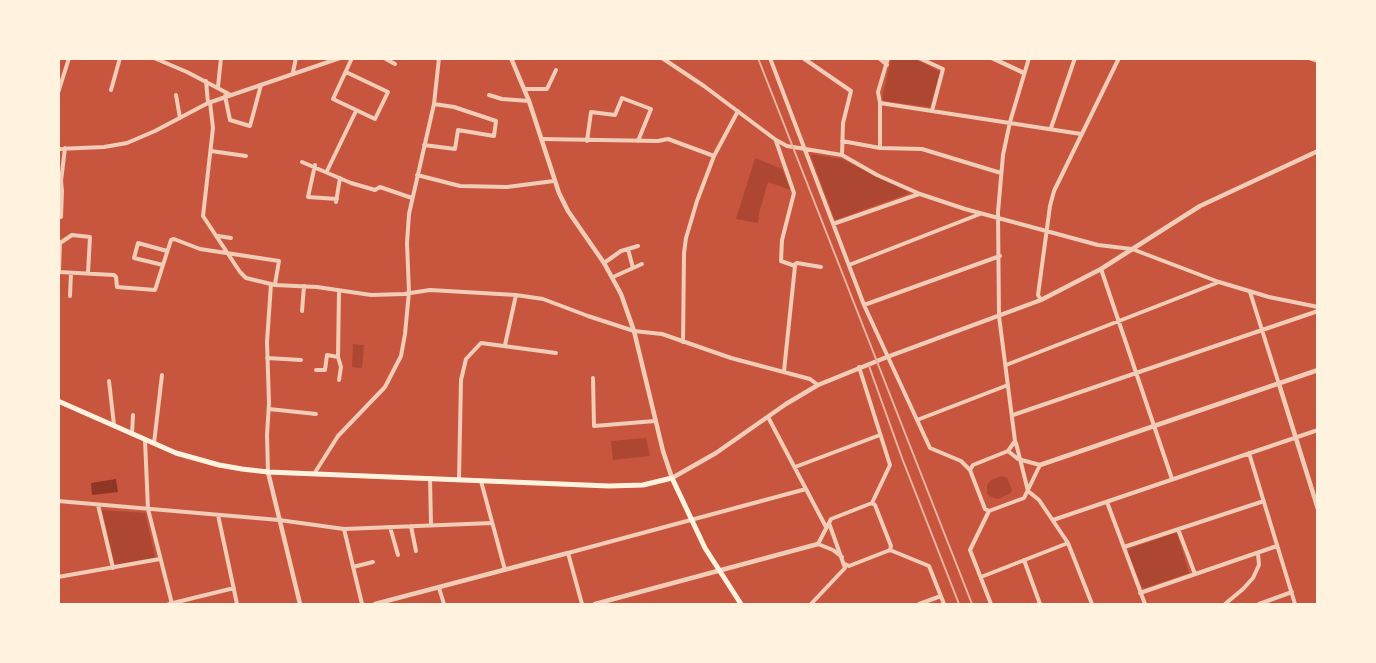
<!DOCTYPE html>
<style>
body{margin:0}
#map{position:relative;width:1376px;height:663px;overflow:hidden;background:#c8553d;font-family:Bitter,serif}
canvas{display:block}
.frame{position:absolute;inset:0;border:60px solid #fff3e0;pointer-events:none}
</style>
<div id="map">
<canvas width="1376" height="663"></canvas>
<div class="frame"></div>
</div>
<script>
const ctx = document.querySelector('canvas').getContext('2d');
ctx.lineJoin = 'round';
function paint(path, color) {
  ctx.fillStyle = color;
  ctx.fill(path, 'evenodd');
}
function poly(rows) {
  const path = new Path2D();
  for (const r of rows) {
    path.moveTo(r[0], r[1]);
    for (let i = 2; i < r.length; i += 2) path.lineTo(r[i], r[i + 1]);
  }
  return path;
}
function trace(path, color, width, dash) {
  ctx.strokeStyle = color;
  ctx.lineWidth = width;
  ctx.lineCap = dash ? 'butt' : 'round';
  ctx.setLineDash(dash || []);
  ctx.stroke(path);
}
paint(poly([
 [891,59,915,59,940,72,930,107,884,101,882,99],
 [810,154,842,159,910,193,835,220],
 [755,158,782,169,791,190,768,182,759,213,758,223,736,219],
 [353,344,364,345,362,368,352,367],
 [646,438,650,456,613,460,611,441],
 [1002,476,1007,478,1012,490,1011,493,998,499,991,497,987,493,987,485,991,480],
 [102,510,145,513,155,556,153,558,115,565],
 [1175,533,1177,534,1189,573,1145,588,1142,587,1128,552,1129,549]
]), '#ae4732');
paint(poly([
 [116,479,118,492,92,495,91,483]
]), '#8f3625');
trace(poly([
 [154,58,187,72,229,94],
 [384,58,395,64],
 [662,58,704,86,776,140,787,146,842,155,877,175,920,194,965,209,1098,245,1132,249,1219,282,1269,297,1318,307],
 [770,58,864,305,930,448,961,461,970,470,985,509,989,511],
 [803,58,851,91,843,123,842,155],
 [879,58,887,65],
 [919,58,943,69,932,111],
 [1309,58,1318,61],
 [293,72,296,58],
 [346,72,388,92,375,119,333,99,352,58],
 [206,81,208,103],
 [218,87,221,58],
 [524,89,547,89,556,70],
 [111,90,120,58],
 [58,93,69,58],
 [176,95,180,118],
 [489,95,502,99,529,101],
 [225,96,230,120,250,126,261,85],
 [210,102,213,128,203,216,240,272,246,278,275,285,317,287,371,295,404,294,430,290,516,295,543,299,588,316,634,331,662,334,731,358,810,379,818,385],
 [880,103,1081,134],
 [1051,128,1075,58],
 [542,139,658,141,668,139,714,156],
 [587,141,591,112,615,115,622,98,651,109,638,141],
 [776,141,794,193,782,240,781,261,795,266,784,371],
 [842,141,880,148,922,149,1001,173],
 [424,145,455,149,458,130,494,136,496,121,454,107,434,104],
 [880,148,880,103,878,92,888,58],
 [58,149,104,147,127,143,155,131,208,103,340,58],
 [211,151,246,156],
 [302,162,351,183,375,190,380,187,412,198],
 [315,165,308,197,337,199],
 [327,171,356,111],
 [417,175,460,186,507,187,554,181],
 [336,202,340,178],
 [58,217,61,217,62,191,61,181,65,148],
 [833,224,919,194],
 [218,236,231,238],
 [628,249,633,268],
 [604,263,621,251,638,246],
 [163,265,134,258,138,243,167,251],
 [794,265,797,263,821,267],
 [849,265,980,214],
 [1101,269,1172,479],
 [88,273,90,237,72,235,60,243,59,272,114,275,116,277,117,287,155,290,171,240,174,239,200,249,279,261,275,284],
 [613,277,642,264],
 [339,291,338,357,341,367,339,380],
 [1250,292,1279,384],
 [70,296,71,273],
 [1041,300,1038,295,1050,206,1054,191,1119,58],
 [864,305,1000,256],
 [302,311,304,286],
 [683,342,684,253,686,238,697,201,714,156,738,111],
 [505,345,516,295],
 [267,358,301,360],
 [1006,365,1219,282],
 [859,367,890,465,872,503],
 [316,370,325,370,327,355,338,357],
 [593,378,594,426,655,421],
 [109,381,114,425],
 [269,409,316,414],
 [1013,415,1318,311],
 [768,417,826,527],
 [917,420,1008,385],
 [132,434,133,415],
 [145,440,148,509,172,604],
 [154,443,162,375],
 [1016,443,1028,491,1039,500,1068,543,1092,604],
 [1249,453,1295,604],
 [795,467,880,435],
 [970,470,973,465,1008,451,1015,441,999,316,998,212,1003,155,1010,122,1029,58],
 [268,472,267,435,269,403,267,342,271,284],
 [314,474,338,436,385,387,401,356,405,334,409,292,407,243,409,214,434,104,439,58],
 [430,478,431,525],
 [459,479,461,380,466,359,481,343,556,353],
 [481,481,505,570],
 [58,501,279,520,344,529,492,523],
 [1107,502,1145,604],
 [98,505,113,568],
 [218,515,237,604],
 [1053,520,1318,430],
 [411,526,416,551],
 [390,527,398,555],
 [344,529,362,604],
 [1178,529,1195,574],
 [1124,547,1264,501],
 [890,550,929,566,944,604],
 [842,557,833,550,818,544,831,519,872,503,875,505,891,546,890,550,849,566,845,564],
 [1024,560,1040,604],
 [353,567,373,562],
 [58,577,160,559],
 [981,577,1068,543],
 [439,588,444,604],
 [1140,593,1277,546],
 [169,604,234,588],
 [582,604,568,553,806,489],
 [811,604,845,568,829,523],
 [919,604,941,596],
 [991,604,970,550,989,511,1024,498,1040,465,1018,459,1008,451],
 [1225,604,1243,589,1253,578,1259,565,1258,553],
 [1259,604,1292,592]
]), '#f1ccb7', 4);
trace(poly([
 [511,58,529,101,559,193,568,211,604,263,621,294,634,331,663,451,672,478,716,453,786,404,818,385,887,357,1041,300,1101,269,1200,206,1318,151],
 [992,58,1024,73],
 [1279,384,1318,509],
 [1040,465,1318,370],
 [268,472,300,604],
 [375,604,568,553],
 [595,604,818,544]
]), '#f1ccb7', 4.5);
trace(poly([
 [58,401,176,453,219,465,242,469,268,472,609,486,643,485,672,478,705,548,741,604]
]), '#fff3e0', 5);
trace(poly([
 [758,58,972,604],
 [869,366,902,458,959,604]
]), '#e9b49f', 2);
</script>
